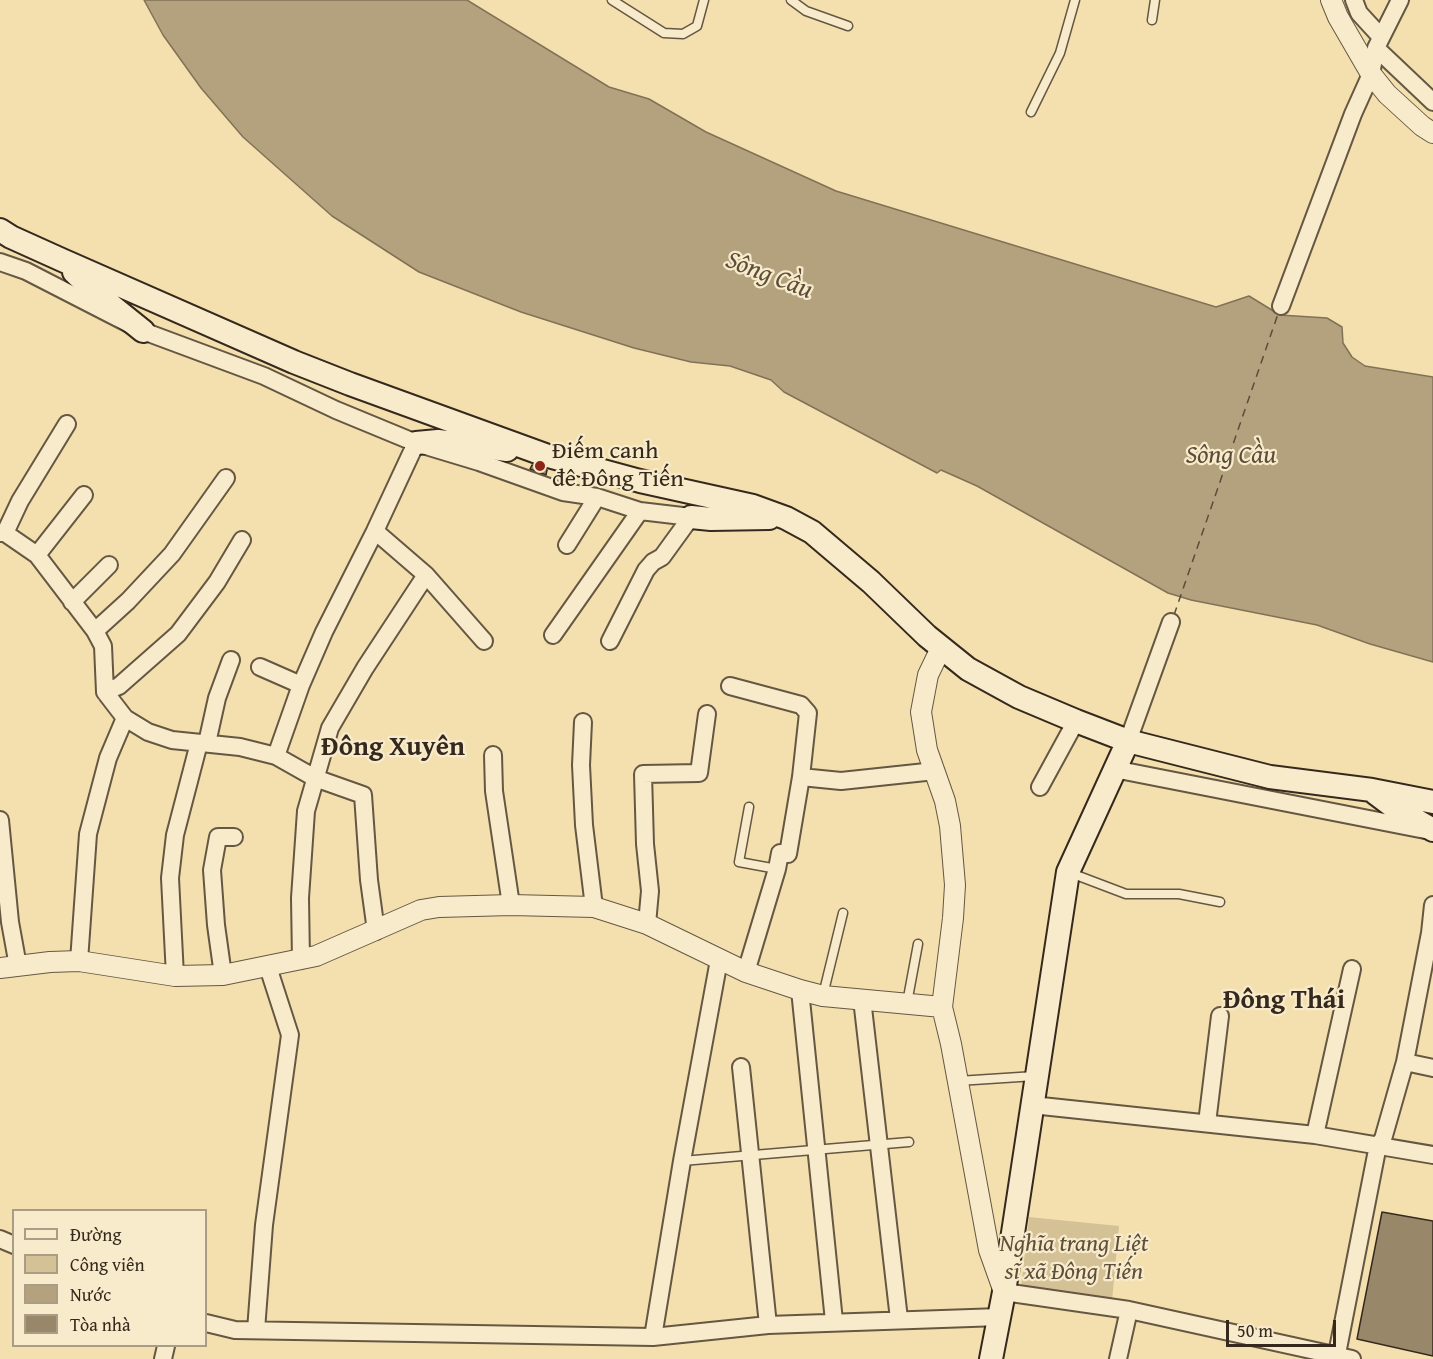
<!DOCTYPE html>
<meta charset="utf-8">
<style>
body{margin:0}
#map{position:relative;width:1433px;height:1359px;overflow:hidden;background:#f4e0af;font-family:"Gentium Book Plus",serif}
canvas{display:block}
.legend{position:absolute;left:12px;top:1209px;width:195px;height:138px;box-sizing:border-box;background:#f8ebcb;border:2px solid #aa9d85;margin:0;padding:8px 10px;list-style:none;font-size:18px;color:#35291d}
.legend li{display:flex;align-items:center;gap:12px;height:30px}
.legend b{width:30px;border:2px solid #aa9d85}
.scale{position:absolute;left:1226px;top:1320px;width:110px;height:27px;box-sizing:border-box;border:3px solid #35291d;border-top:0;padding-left:8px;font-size:18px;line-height:21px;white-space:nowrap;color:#35291d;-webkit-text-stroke:4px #f8ebcb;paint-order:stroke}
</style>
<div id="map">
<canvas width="1433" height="1359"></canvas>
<ul class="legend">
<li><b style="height:8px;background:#f8ebcb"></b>Đường</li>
<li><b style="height:16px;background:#d4c196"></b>Công viên</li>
<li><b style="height:16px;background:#b3a27d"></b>Nước</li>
<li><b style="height:16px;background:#988869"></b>Tòa nhà</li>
</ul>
<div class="scale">50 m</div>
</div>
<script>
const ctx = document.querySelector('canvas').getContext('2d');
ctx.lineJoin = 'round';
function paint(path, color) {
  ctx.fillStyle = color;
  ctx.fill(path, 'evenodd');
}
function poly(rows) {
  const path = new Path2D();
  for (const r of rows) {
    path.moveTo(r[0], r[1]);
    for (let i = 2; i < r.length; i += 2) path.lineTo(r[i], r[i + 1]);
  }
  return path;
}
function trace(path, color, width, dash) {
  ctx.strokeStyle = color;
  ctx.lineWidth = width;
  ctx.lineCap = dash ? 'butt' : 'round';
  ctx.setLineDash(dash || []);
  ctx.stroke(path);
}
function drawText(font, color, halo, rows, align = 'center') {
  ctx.font = font + ' "Gentium Book Plus",serif';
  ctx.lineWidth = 4.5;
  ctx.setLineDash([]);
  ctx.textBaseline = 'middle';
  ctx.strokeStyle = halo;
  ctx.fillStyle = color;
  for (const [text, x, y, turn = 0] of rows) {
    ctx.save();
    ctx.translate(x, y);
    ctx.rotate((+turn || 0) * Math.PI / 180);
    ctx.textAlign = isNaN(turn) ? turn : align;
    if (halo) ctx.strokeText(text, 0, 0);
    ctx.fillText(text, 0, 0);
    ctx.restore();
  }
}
paint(poly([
 [1029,1217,1119,1226,1112,1301,1021,1288]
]), '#d4c196');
const water = poly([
 [144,0,467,0,609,87,649,99,706,132,836,191,1216,307,1249,296,1280,315,1327,318,1342,327,1343,343,1352,357,1365,366,1433,377,1433,662,1370,644,1317,625,1191,600,1168,593,977,486,941,470,937,473,784,392,771,380,730,366,691,362,634,348,521,312,419,272,332,216,243,137,201,88,163,35,144,0]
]);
paint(water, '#b3a27d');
trace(water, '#817257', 1.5);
trace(poly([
 [1174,615,1278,314]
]), '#5b4d3a', 1.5, [8, 6]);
const building = poly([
 [532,465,547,470,546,475,530,469,532,465],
 [1382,1212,1433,1221,1433,1356,1357,1339,1382,1212]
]);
paint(building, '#988869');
trace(building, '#35291d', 1.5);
const service = poly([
 [612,0,664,33,683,34,697,26,704,0],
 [791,0,806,11,848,26],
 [1152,20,1155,0],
 [1031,112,1060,53,1075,0],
 [749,807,739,862,777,869],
 [1068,872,1126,894,1179,894,1220,902],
 [823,995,843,913],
 [907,1003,918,944],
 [958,1081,1035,1076],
 [682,1161,909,1142]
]);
const minor = poly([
 [1354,0,1359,13,1381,37],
 [1376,48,1433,102],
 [0,262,26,271,143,331,264,376,336,410,416,443,479,462,563,492,597,497,640,511,691,517,662,557,653,562,646,570,610,641],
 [1281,306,1353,114,1371,74,1376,48,1400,0],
 [375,531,426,575,484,641],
 [0,533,5,533,37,555,95,631,103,646,105,692,125,718,148,732,172,740,240,747,276,756,315,778,363,795,369,880,376,931],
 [5,533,20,501,67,424],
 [567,545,597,497],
 [37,555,84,495],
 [72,602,109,565],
 [95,631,128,601,172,554,226,478],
 [553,635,640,511],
 [260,667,301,685],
 [730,686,801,705,808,713,801,777,788,854,780,853,777,869,746,972],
 [105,692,119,686,178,634,217,582,242,540],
 [583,722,581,765,584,825,594,907],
 [1128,741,1171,622],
 [207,743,217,698,231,660],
 [493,755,494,791,511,905],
 [276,756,301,685,324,632,375,531,416,443],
 [1114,769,1425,830],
 [801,777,841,781,935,771],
 [1040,787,1076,721],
 [0,820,10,922,18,966],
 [647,924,650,891,645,844,643,774,699,773,707,714],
 [301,960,300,898,306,811,330,728,365,668,426,575],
 [79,961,88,834,108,758,125,718],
 [223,975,216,925,212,870,218,837,234,837],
 [175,976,170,878,175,835,199,743],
 [800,990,834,1321],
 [862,999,899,1319],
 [1405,1062,1433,1068],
 [741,1067,768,1325],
 [1032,1105,1315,1135,1433,1155],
 [1207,1123,1220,1016],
 [1315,1135,1352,969],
 [0,1239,14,1245],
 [1004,1292,1129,1310,1352,1359],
 [206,1323,235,1330,653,1337,768,1325,1000,1317],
 [256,1330,264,1225,290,1035,268,967],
 [653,1337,682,1161,719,960],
 [163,1359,166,1346],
 [1118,1359,1129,1310],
 [1336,1359,1378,1145,1383,1139,1405,1062,1430,933,1433,905]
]);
const tertiary = poly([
 [1331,0,1338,17,1371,74,1387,94,1422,126,1433,133],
 [941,648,928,675,921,712,927,750,945,801,950,826,955,885,953,918,942,1007,951,1044,989,1250,1004,1292],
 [0,968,50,962,79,961,175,976,223,975,316,956,421,910,439,907,511,905,594,907,647,924,746,972,800,990,823,996,942,1007]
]);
const secondary = poly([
 [0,230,11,237,62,260,294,362,350,384,548,456,640,481,753,506,786,518,812,532,871,582,927,636,968,669,1019,697,1076,721,1128,741,1270,777,1372,790,1433,802],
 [74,272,97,294,143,331],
 [416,443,438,441,507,450],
 [691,517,711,519,769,518],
 [1375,793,1395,808,1433,830],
 [991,1359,1004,1292,1068,872,1128,741]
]);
trace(service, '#655742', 11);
trace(minor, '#655742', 20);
trace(tertiary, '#655742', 22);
trace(secondary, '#35291d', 26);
trace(service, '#f8ebcb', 8);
trace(minor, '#f8ebcb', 16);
trace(tertiary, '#f8ebcb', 20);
trace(secondary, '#f8ebcb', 22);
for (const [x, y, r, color] of [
 [540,466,6,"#8f2418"]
]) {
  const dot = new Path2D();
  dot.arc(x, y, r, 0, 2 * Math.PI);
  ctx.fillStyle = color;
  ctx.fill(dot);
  trace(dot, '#f8ebcb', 2);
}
drawText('24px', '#35291d', '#f8ebcb', [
 ["Điếm canh",552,452],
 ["đê Đông Tiến",552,480]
], 'left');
drawText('italic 24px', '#5d4f3b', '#f8ebcb', [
 ["Nghĩa trang Liệt",1074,1245],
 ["sĩ xã Đông Tiến",1074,1273]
]);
drawText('italic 26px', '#5b4d3a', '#f8ebcb', [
 ["Sông Cầu",769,276,21],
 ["Sông Cầu",1231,456]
]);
drawText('bold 27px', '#35291d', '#f8ebcb', [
 ["Đông Xuyên",393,748],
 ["Đông Thái",1284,1001]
]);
</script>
